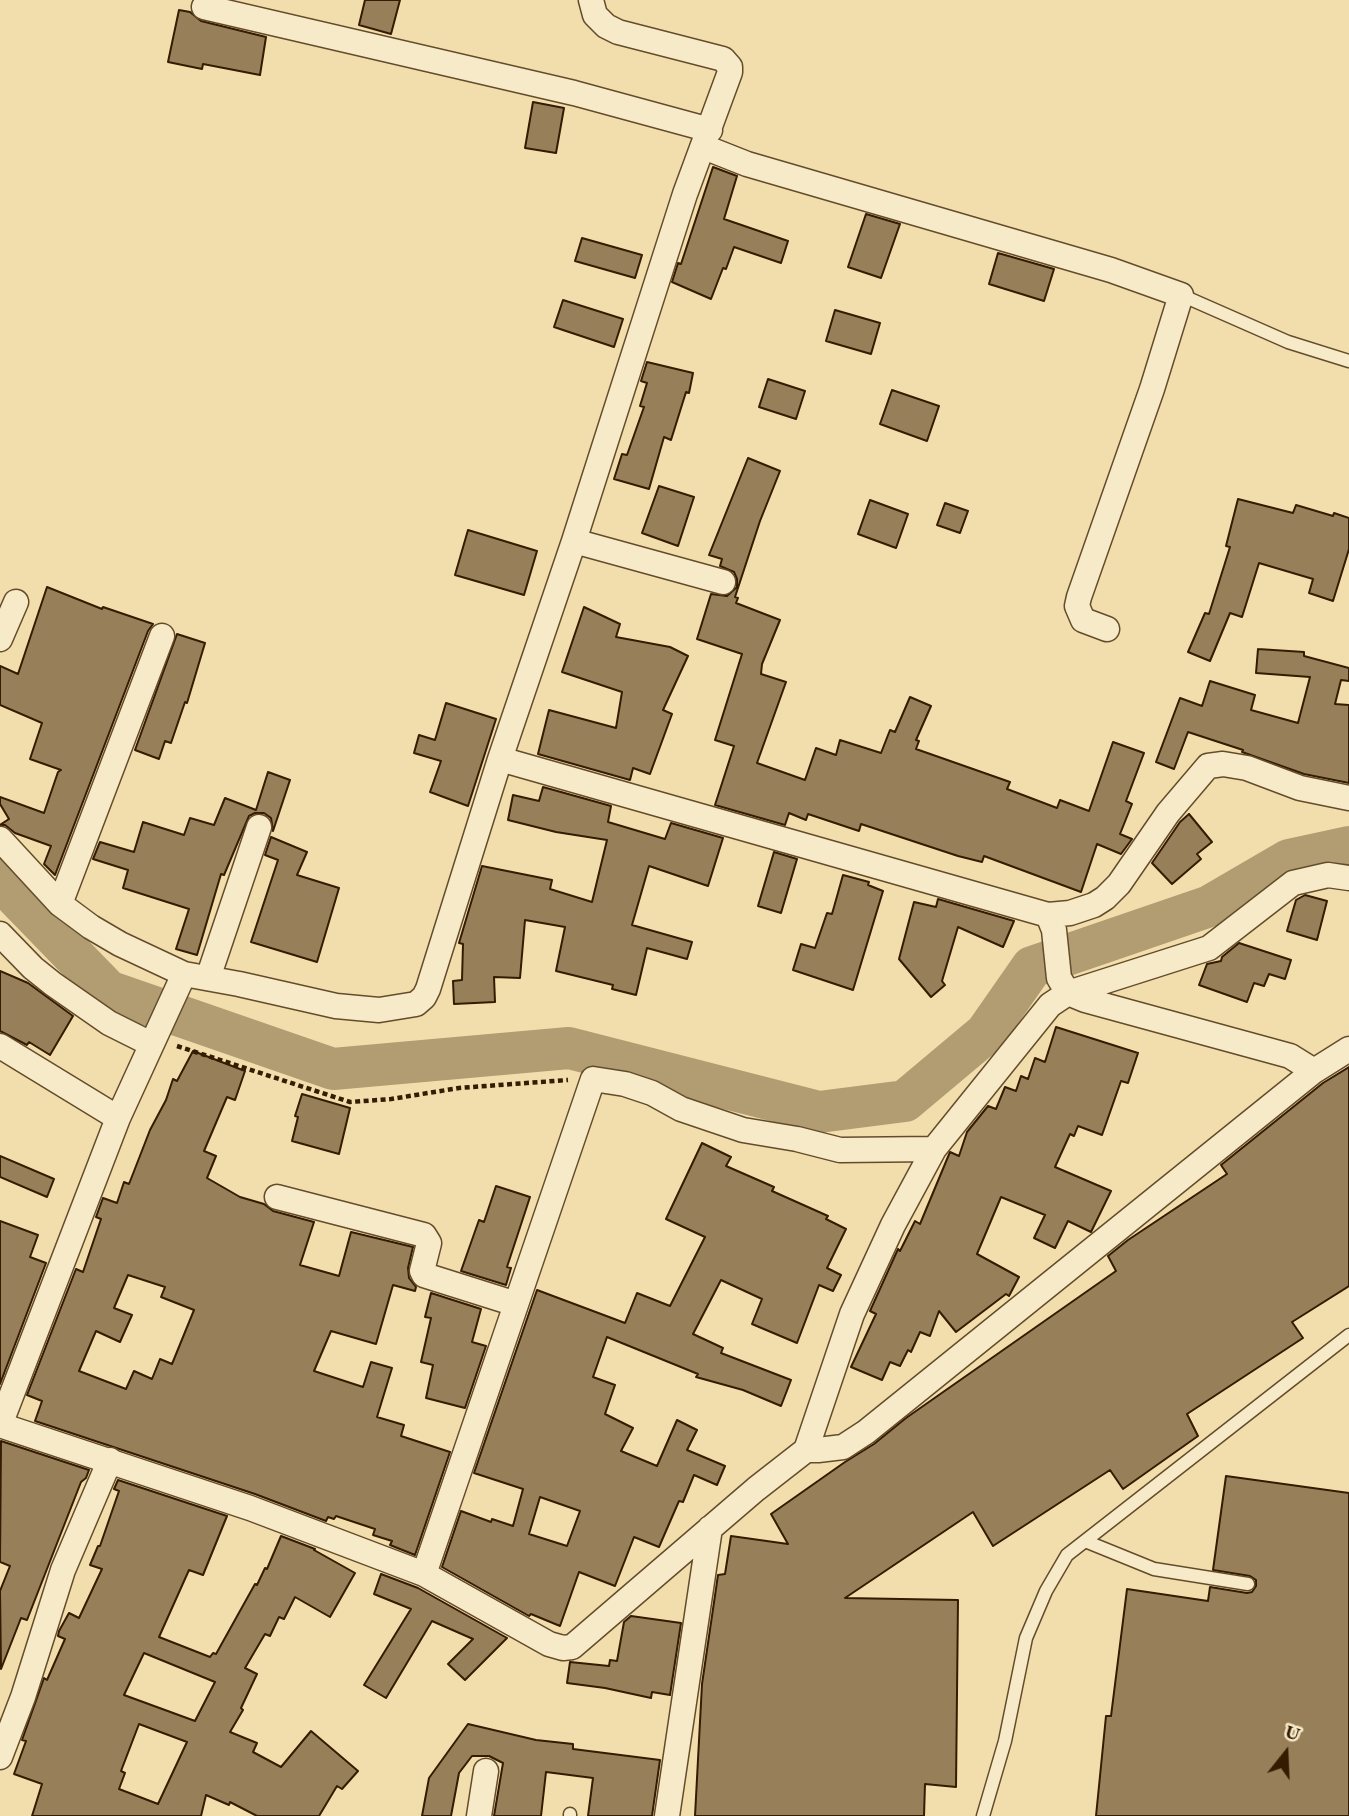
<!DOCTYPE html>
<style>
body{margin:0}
#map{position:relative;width:1349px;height:1816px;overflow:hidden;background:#f2deac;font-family:"EB Garamond",serif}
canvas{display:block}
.north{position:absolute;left:1251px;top:1718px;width:70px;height:70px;-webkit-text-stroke:5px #f7eac9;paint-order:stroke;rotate:18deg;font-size:19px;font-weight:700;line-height:28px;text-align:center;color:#351b00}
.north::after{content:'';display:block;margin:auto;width:24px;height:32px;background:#351b00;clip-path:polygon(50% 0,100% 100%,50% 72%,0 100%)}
</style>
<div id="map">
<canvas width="1349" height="1816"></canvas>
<div class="north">U</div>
</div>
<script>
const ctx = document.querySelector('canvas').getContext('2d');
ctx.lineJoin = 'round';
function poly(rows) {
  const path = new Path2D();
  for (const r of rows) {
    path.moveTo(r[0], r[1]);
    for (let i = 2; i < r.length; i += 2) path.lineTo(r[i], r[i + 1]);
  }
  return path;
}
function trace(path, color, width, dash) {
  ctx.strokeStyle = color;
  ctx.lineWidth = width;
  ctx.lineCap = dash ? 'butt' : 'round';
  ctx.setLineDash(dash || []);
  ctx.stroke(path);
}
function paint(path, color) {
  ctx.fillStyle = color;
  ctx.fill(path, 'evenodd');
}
trace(poly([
 [0,880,108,991,333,1069,569,1048,819,1112,905,1101,986,1033,1032,967,1210,906,1289,860,1349,847]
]), '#b29c72', 42);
const building = poly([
 [365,0,400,0,391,34,359,25,365,0],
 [179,10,190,12,201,21,266,37,260,75,203,64,202,69,168,62,179,10],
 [533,102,564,108,556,153,525,148,533,102],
 [713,167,737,176,724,219,788,241,781,263,734,247,726,269,723,268,711,299,672,282,678,263,681,264,713,167],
 [866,214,900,224,881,278,848,267,866,214],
 [582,238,642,255,635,278,575,261,582,238],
 [998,253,1054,269,1044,301,989,284,998,253],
 [563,300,623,319,614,347,554,327,563,300],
 [835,310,880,323,871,354,826,341,835,310],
 [647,362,693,373,689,393,686,392,671,440,664,437,649,489,614,479,622,454,627,455,644,407,640,406,647,383,641,381,647,362],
 [768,379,805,391,796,419,759,407,768,379],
 [892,390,939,406,927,441,880,424,892,390],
 [748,458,780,471,760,521,735,597,738,598,736,603,780,620,762,664,761,674,786,682,757,763,805,780,816,748,836,755,840,740,881,753,890,730,895,732,910,697,931,706,916,740,919,741,916,749,1010,782,1007,789,1057,808,1060,800,1089,811,1113,742,1144,753,1126,801,1132,804,1120,834,1132,839,1121,854,1097,844,1081,892,984,856,982,862,958,856,861,824,859,831,808,814,806,820,789,813,785,825,715,805,734,746,715,740,742,654,697,639,711,594,727,596,737,587,737,579,734,572,720,566,722,559,709,555,748,458],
 [659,486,694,497,678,546,642,533,659,486],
 [1238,499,1293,513,1296,505,1333,516,1334,513,1349,518,1349,549,1333,601,1309,593,1313,579,1259,563,1242,617,1230,613,1210,661,1188,652,1205,613,1209,614,1230,547,1226,546,1238,499],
 [870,500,908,514,896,548,858,534,870,500],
 [945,503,968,511,960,533,937,525,945,503],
 [468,530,537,551,524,595,455,575,468,530],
 [47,587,102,609,103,607,153,624,148,631,55,875,44,864,51,846,15,833,5,825,0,825,9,819,0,804,0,797,44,813,58,772,61,770,30,759,42,723,0,705,0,666,18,674,47,587],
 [584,607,620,624,616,637,670,647,688,656,663,710,672,714,650,774,633,768,630,780,538,754,549,710,616,728,622,692,562,672,584,607],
 [177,634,205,643,187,703,185,702,171,743,165,741,159,759,135,750,177,634],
 [1258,649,1304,652,1304,656,1349,668,1349,681,1341,680,1335,704,1349,705,1349,783,1304,774,1242,752,1243,750,1188,732,1174,769,1156,762,1180,698,1202,706,1210,681,1255,695,1251,710,1298,723,1310,677,1256,673,1258,649],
 [446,703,496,719,468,806,430,792,441,761,414,753,419,735,435,740,446,703],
 [268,772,290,780,273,831,271,818,264,813,255,813,249,816,224,875,221,874,197,955,176,949,189,909,123,888,128,870,93,859,100,842,134,852,143,822,184,835,190,818,214,825,225,798,256,810,268,772],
 [543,787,611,806,608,822,665,839,671,823,723,838,708,886,649,866,632,925,692,942,687,959,647,948,636,995,612,989,613,985,556,971,565,927,525,920,520,978,494,977,495,1002,454,1004,453,981,462,980,463,944,459,943,482,866,552,880,550,889,592,902,607,840,556,832,508,820,513,795,539,801,543,787],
 [1189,814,1212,842,1197,854,1201,859,1172,884,1152,863,1180,822,1189,814],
 [271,837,307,852,297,875,339,888,317,962,251,942,278,860,265,855,271,837],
 [774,852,797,859,781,913,758,906,774,852],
 [843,875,869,882,868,885,883,891,853,990,793,970,801,944,815,948,827,913,832,914,843,875],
 [1305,895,1327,901,1317,940,1287,931,1296,900,1305,895],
 [938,899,1014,921,1003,947,958,927,942,981,945,985,931,997,899,959,914,902,936,907,938,899],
 [1239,943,1291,960,1285,979,1269,974,1264,986,1254,983,1247,1002,1199,985,1207,964,1221,961,1222,957,1239,943],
 [0,971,28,983,73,1016,50,1055,29,1042,27,1045,0,1031,0,971],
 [1056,1027,1138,1053,1128,1083,1121,1081,1102,1135,1078,1126,1074,1136,1070,1134,1055,1167,1111,1191,1091,1232,1068,1221,1055,1248,1034,1238,1045,1215,1001,1197,977,1254,1019,1277,1009,1296,1006,1294,956,1332,939,1311,930,1336,920,1332,911,1352,908,1350,900,1366,890,1362,882,1380,851,1367,876,1314,870,1311,898,1249,900,1251,915,1221,920,1224,950,1152,959,1156,967,1132,988,1106,996,1109,1005,1087,1016,1091,1021,1076,1028,1079,1035,1058,1045,1062,1056,1027],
 [193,1051,245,1071,235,1100,227,1097,204,1151,216,1156,207,1178,240,1197,264,1204,273,1211,314,1222,300,1265,339,1276,351,1232,413,1247,408,1268,409,1278,416,1287,415,1291,393,1285,376,1344,331,1331,314,1371,363,1387,371,1362,392,1368,377,1417,404,1425,401,1436,450,1452,415,1555,390,1545,392,1541,373,1535,375,1529,336,1516,334,1519,328,1517,326,1521,255,1494,35,1421,42,1401,27,1395,76,1269,83,1272,101,1219,96,1217,103,1198,117,1203,124,1182,129,1184,150,1130,166,1100,173,1079,177,1081,193,1051],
 [128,1275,165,1287,161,1297,194,1310,172,1364,160,1359,152,1379,134,1371,126,1389,79,1371,96,1331,120,1342,132,1315,114,1308,128,1275],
 [1349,1067,1349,1286,1292,1322,1303,1338,1187,1414,1198,1436,1123,1489,1110,1470,993,1546,973,1512,845,1598,958,1600,956,1787,925,1784,924,1816,695,1816,702,1684,718,1575,725,1574,731,1536,788,1544,771,1514,845,1462,874,1444,906,1418,1116,1271,1108,1256,1128,1240,1227,1174,1221,1165,1323,1083,1349,1067],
 [302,1094,350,1108,339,1154,292,1141,298,1117,295,1116,302,1094],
 [702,1143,731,1157,726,1166,774,1187,772,1191,828,1216,826,1219,846,1229,827,1268,841,1275,833,1291,819,1285,797,1343,752,1324,762,1299,721,1280,693,1334,723,1348,721,1353,791,1380,781,1406,743,1390,696,1377,698,1374,607,1337,593,1377,615,1385,605,1414,633,1428,621,1451,657,1466,677,1420,697,1430,687,1450,725,1466,717,1485,694,1475,683,1502,679,1501,659,1547,634,1537,615,1586,579,1572,560,1626,531,1614,529,1616,442,1567,461,1511,491,1522,492,1519,513,1526,523,1489,474,1473,537,1290,625,1323,637,1293,670,1306,705,1237,666,1219,702,1143],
 [540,1497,580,1511,567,1546,529,1534,540,1497],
 [0,1156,54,1179,47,1197,0,1177,0,1156],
 [496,1186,530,1197,507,1267,511,1268,506,1285,461,1271,479,1220,484,1222,496,1186],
 [0,1221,38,1235,30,1257,46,1263,0,1384,0,1221],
 [431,1293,481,1309,472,1342,486,1346,465,1408,426,1398,433,1365,421,1362,431,1318,425,1317,431,1293],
 [1,1441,89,1470,86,1478,81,1482,27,1620,21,1618,1,1669,0,1591,10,1566,0,1562,1,1441],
 [1226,1476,1349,1493,1349,1816,1096,1816,1106,1716,1111,1716,1127,1589,1208,1601,1210,1587,1247,1593,1252,1592,1256,1586,1256,1580,1250,1576,1213,1570,1226,1476],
 [118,1480,227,1516,203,1575,189,1570,159,1637,210,1657,213,1653,216,1654,255,1584,257,1585,265,1568,267,1569,281,1536,315,1549,314,1550,355,1573,330,1617,295,1597,284,1619,279,1617,270,1636,265,1634,245,1668,257,1674,241,1708,243,1710,230,1732,257,1743,253,1752,281,1767,311,1731,358,1771,342,1789,337,1786,319,1816,257,1816,230,1802,229,1805,206,1795,201,1816,32,1816,42,1784,14,1774,26,1741,22,1740,44,1678,47,1680,65,1639,58,1636,59,1631,69,1613,79,1618,102,1569,90,1565,98,1546,100,1546,119,1491,114,1489,118,1480],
 [144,1653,215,1682,195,1721,124,1695,144,1653],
 [139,1724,187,1742,158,1804,119,1789,125,1773,121,1771,139,1724],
 [381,1574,418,1588,507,1638,465,1680,448,1664,473,1639,432,1621,386,1698,364,1685,411,1609,374,1594,381,1574],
 [631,1616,681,1623,670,1695,652,1692,651,1698,605,1688,567,1683,570,1662,609,1666,610,1660,617,1661,624,1622,631,1616],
 [468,1724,536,1740,573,1744,573,1749,660,1760,652,1816,588,1816,593,1778,546,1772,541,1816,494,1816,503,1763,489,1756,472,1756,459,1773,451,1816,422,1816,429,1778,468,1724]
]);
paint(building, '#978059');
trace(building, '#351b00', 2);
const service = poly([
 [1181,295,1288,342,1349,361],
 [1085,1541,1154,1569,1248,1584],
 [570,1816,570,1814],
 [983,1816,1005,1741,1026,1638,1046,1591,1067,1555,1349,1335]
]);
const minor = poly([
 [204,7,574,93,710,130],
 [704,147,747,164,1111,270,1181,295,1152,389,1079,597,1077,606,1083,620,1107,629],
 [574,541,723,582],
 [0,639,16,602],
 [500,759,1048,915,1070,913,1094,905,1105,898,1119,884,1168,813,1208,766,1223,764,1247,768,1300,788,1349,798],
 [0,839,60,904,91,927,120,944,184,974,239,984,336,1006,379,1010,416,1004,424,997,428,989,500,759,574,541,685,194,730,72,730,67,723,59,618,32,606,26,595,15,591,0],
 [60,904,162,636],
 [0,934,33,968,53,984,109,1023,151,1044],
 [208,978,259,827],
 [0,1046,118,1118],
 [1314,1071,1349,1049],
 [277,1197,424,1235,429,1243,422,1271,424,1275,516,1304],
 [0,1425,250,1508,424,1574,549,1644,563,1648,572,1647,756,1489,806,1450,852,1314,893,1225,934,1149,1050,1005,1068,993,1209,948,1293,883,1328,875,1349,878],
 [0,1425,118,1118,184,974],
 [806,1450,818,1450,843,1447,866,1432,1314,1071,1290,1056,1085,1000,1068,993,1059,978,1054,930,1048,915],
 [424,1574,593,1079,625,1084,652,1093,681,1109,743,1130,797,1139,840,1150,934,1149],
 [0,1757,23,1697,63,1570,110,1460],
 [479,1816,486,1771],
 [667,1816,710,1528]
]);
trace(service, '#644c2b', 15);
trace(minor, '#644c2b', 27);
trace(poly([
 [177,1046,350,1102,391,1099,459,1088,568,1080]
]), '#351b00', 4.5, [5, 3.5]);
trace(service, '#f7eac9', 12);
trace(minor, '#f7eac9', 24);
</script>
